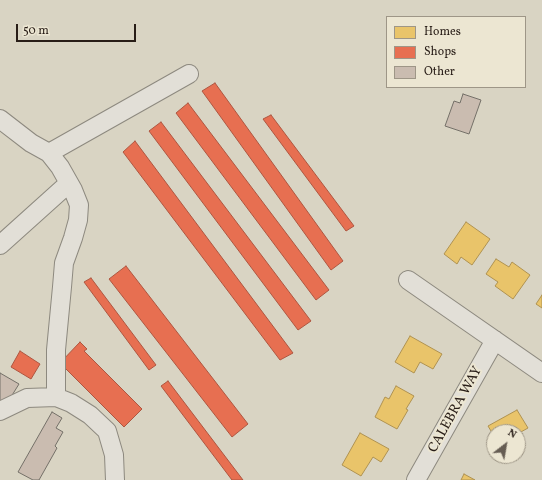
<!DOCTYPE html>
<style>
body{margin:0}
#map{position:relative;width:542px;height:480px;overflow:hidden;background:#d9d4c3;font-family:Vollkorn,serif}
canvas{display:block}
.legend{position:absolute;left:386px;top:16px;width:140px;height:72px;box-sizing:border-box;background:#ece6d2;border:1px solid #9e9687;margin:0;padding:5px 7px;list-style:none;font-size:12px;color:#281d17}
.legend li{display:flex;align-items:center;gap:8px;height:20px}
.legend b{width:20px;border:1px solid #9e9687}
.north{position:absolute;left:486px;top:424px;width:40px;height:40px;box-sizing:border-box;background:#ece6d2;border:1px solid #9e9687;border-radius:50%;rotate:31deg;font-size:11px;font-weight:700;line-height:16px;text-align:center;color:#281d17}
.north::after{content:'';display:block;margin:auto;width:14px;height:18px;background:#665d53;clip-path:polygon(50% 0,100% 100%,50% 72%,0 100%)}
.scale{position:absolute;left:16px;top:24px;width:120px;height:18px;box-sizing:border-box;border:2px solid #281d17;border-top:0;padding-left:5px;font-size:12px;line-height:14px;white-space:nowrap;color:#281d17;-webkit-text-stroke:3px #ece6d2;paint-order:stroke}
</style>
<div id="map">
<canvas width="542" height="480"></canvas>
<ul class="legend">
<li><b style="height:11px;background:#e9c46a"></b>Homes</li>
<li><b style="height:11px;background:#e76f51"></b>Shops</li>
<li><b style="height:11px;background:#cabcb0"></b>Other</li>
</ul>
<div class="north">N</div>
<div class="scale">50 m</div>
</div>
<script>
const ctx = document.querySelector('canvas').getContext('2d');
ctx.lineJoin = 'round';
function paint(path, color) {
  ctx.fillStyle = color;
  ctx.fill(path, 'evenodd');
}
function poly(rows) {
  const path = new Path2D();
  for (const r of rows) {
    path.moveTo(r[0], r[1]);
    for (let i = 2; i < r.length; i += 2) path.lineTo(r[i], r[i + 1]);
  }
  return path;
}
function trace(path, color, width, dash) {
  ctx.strokeStyle = color;
  ctx.lineWidth = width;
  ctx.lineCap = dash ? 'butt' : 'round';
  ctx.setLineDash(dash || []);
  ctx.stroke(path);
}
function drawText(font, color, halo, rows, align = 'center') {
  ctx.font = font + ' Vollkorn,serif';
  ctx.lineWidth = 4;
  ctx.setLineDash([]);
  ctx.textBaseline = 'middle';
  ctx.strokeStyle = halo;
  ctx.fillStyle = color;
  for (const [text, x, y, turn = 0] of rows) {
    ctx.save();
    ctx.translate(x, y);
    ctx.rotate((+turn || 0) * Math.PI / 180);
    ctx.textAlign = isNaN(turn) ? turn : align;
    if (halo) ctx.strokeText(text, 0, 0);
    ctx.fillText(text, 0, 0);
    ctx.restore();
  }
}
const homes = poly([
 [466,222,490,239,472,265,461,257,457,264,444,254,466,222],
 [496,259,509,267,512,262,530,275,513,299,495,286,498,282,486,274,496,259],
 [542,295,542,308,536,304,542,295],
 [410,336,442,354,433,369,420,362,414,373,395,362,410,336],
 [396,386,414,396,406,409,408,410,397,429,375,417,385,397,389,399,396,386],
 [517,410,528,428,519,433,523,440,518,443,518,432,494,432,494,436,488,426,517,410],
 [360,433,389,449,381,462,373,457,361,476,342,465,360,433],
 [464,474,475,480,461,480,464,474]
]);
paint(homes, '#e9c46a');
trace(homes, '#af9251', 1);
const shops = poly([
 [215,83,343,261,331,270,202,91,215,83],
 [188,103,329,290,316,300,176,113,188,103],
 [271,115,354,226,346,231,263,119,271,115],
 [161,122,311,321,298,330,149,131,161,122],
 [135,141,293,353,280,360,123,152,135,141],
 [126,266,248,424,232,437,109,279,126,266],
 [91,278,156,365,149,370,84,282,91,278],
 [80,342,87,349,84,351,142,409,124,427,60,363,80,342],
 [20,351,40,364,31,379,11,367,20,351],
 [168,381,243,480,232,480,161,386,168,381]
]);
paint(shops, '#e76f51');
trace(shops, '#ae5640', 1);
const building = poly([
 [463,94,481,100,469,134,445,126,454,101,460,103,463,94],
 [0,373,19,384,6,405,0,402,0,373],
 [52,412,62,418,56,428,63,432,55,446,57,448,39,480,33,480,18,472,52,412]
]);
paint(building, '#cabcb0');
trace(building, '#747068', 1);
const minor = poly([
 [0,119,31,143,49,153,60,167,73,190,79,205,78,220,73,238,64,263,62,287,56,350,56,397],
 [49,153,189,74],
 [0,245,69,183],
 [408,280,542,373],
 [0,411,27,398,56,397,71,403,90,415,107,431,114,455,115,480],
 [416,480,495,340]
]);
trace(minor, '#8d897f', 20);
trace(minor, '#e2dfd7', 18);
drawText('14px', '#281d17', '#ece6d2', [
 ["CALEBRA WAY",456,410,-61]
]);
</script>
